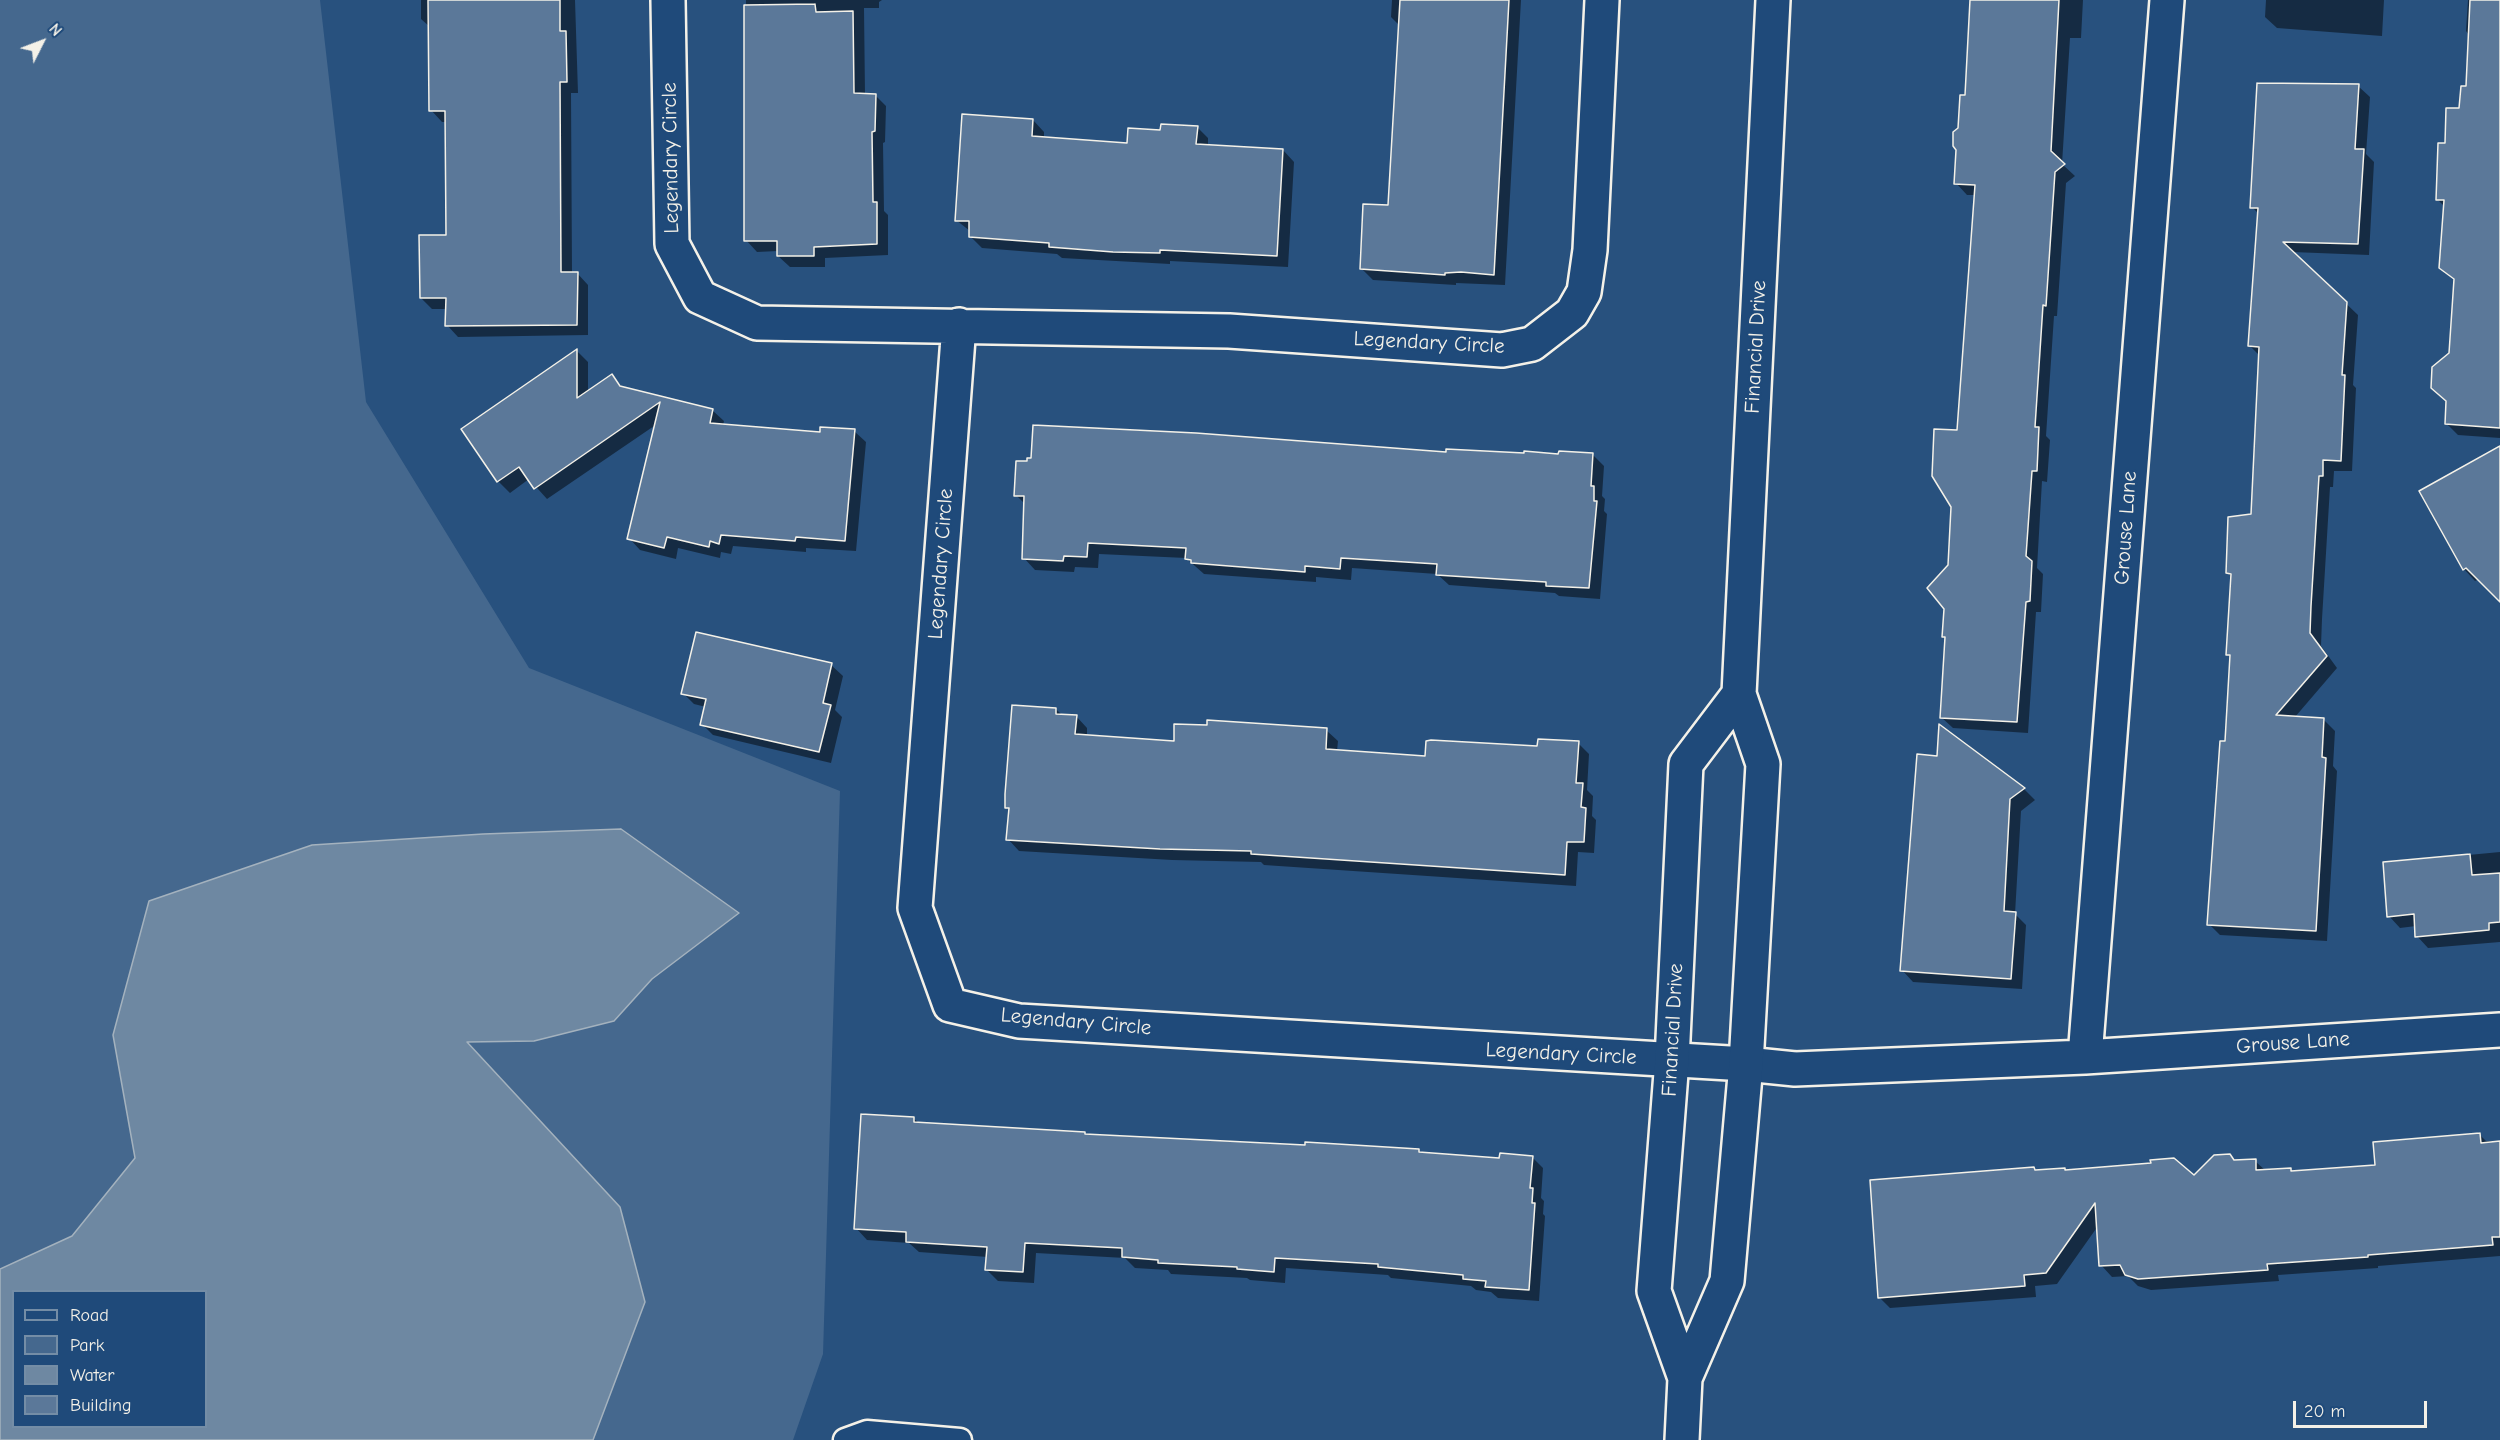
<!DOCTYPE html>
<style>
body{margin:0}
#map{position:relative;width:2500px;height:1440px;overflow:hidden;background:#28517e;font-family:"Comic Neue",sans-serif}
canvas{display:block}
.legend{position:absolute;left:12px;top:1290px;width:195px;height:138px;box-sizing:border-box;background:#1f4a7a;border:2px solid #748da6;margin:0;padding:8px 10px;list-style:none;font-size:18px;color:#f4f1e8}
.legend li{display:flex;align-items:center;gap:12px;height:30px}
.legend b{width:30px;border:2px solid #748da6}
.north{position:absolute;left:12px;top:12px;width:60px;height:60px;-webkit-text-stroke:4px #1f4a7a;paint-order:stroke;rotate:48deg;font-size:16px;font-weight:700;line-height:24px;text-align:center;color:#f4f1e8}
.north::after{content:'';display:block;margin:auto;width:21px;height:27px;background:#f4f1e8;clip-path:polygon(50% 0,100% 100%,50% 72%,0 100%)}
.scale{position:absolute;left:2293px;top:1401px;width:134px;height:27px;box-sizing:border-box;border:3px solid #f4f1e8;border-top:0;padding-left:8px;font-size:18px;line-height:21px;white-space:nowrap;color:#f4f1e8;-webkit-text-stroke:4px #1f4a7a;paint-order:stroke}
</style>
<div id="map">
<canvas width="2500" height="1440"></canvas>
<ul class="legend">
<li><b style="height:8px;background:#1f4a7a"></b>Road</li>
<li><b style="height:16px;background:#45688e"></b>Park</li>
<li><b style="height:16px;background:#6e88a2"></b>Water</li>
<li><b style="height:16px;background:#5b7899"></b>Building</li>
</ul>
<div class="north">N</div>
<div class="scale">20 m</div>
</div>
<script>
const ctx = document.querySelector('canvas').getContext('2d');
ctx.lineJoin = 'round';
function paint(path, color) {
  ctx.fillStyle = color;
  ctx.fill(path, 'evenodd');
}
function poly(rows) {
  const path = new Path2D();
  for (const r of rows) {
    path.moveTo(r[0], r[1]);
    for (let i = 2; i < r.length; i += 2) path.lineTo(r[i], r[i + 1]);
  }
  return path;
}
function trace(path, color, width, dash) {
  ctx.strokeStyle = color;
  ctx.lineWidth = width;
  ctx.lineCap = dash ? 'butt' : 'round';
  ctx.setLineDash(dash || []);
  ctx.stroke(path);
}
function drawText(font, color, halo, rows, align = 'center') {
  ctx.font = font + ' "Comic Neue",sans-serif';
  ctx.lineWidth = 4.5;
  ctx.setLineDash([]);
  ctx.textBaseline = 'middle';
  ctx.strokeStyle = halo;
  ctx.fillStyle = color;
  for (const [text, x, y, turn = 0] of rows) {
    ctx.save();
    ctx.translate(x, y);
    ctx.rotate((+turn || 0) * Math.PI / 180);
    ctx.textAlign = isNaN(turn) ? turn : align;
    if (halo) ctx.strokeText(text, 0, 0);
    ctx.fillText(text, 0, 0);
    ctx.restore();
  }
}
paint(poly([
 [0,0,320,0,366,402,529,668,840,791,823,1354,793,1440,0,1440],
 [14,1292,206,1292,206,1426,14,1426]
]), '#45688e');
const water = poly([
 [621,829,739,913,652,979,614,1021,534,1041,467,1042,620,1207,645,1302,593,1440,0,1440,0,1269,72,1236,135,1158,113,1035,149,901,312,845,483,834,621,829],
 [14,1292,206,1292,206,1426,14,1426,14,1292]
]);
paint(water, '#6e88a2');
trace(water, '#a4b2be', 1.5);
paint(poly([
 [421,0,575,0,578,93,571,93,572,273,577,273,588,285,588,335,458,337,447,325,447,309,432,309,421,298,447,236,447,122,442,122,431,110,430,27,421,19],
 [746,0,882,0,879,2,879,8,864,8,865,95,875,95,886,106,885,142,883,143,884,211,888,215,888,255,825,258,825,267,790,267,778,256,778,251,757,252,746,240],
 [1392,0,1521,0,1505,285,1456,283,1456,285,1373,280,1361,268,1390,206,1400,26,1391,17],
 [1971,0,2083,0,2081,38,2070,38,2062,164,2075,176,2066,183,2057,316,2054,316,2046,436,2050,440,2047,482,2042,481,2037,568,2043,574,2041,612,2036,612,2028,733,1953,728,1941,717,1947,639,1944,636,1976,195,1967,195,1956,183,1959,128,1966,97],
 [2266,0,2384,0,2382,36,2277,28,2265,17],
 [2468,0,2500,0,2500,438,2458,435,2446,423,2448,402,2432,388,2450,354,2456,281,2441,267,2445,207,2437,199,2446,144,2467,88,2469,35,2466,31],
 [2358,86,2370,97,2366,154,2374,162,2369,255,2292,252,2358,315,2353,385,2356,388,2352,471,2334,471,2333,487,2330,487,2322,619,2321,646,2337,668,2295,717,2323,719,2335,731,2333,766,2337,771,2327,941,2220,935,2209,924,2227,743,2231,657,2228,654,2232,577,2227,572,2252,516,2260,356,2249,345,2259,214,2252,207],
 [1033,120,1044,132,1044,138,1129,145,1162,132,1197,127,1208,138,1208,147,1283,150,1294,162,1288,267,1170,261,1170,264,1062,258,1057,254,982,248,970,236,970,231,956,220],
 [577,351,588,362,588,392,612,376,624,389,712,410,724,421,723,425,821,433,854,431,866,442,856,551,806,548,806,552,733,546,731,554,721,552,720,558,678,548,676,559,640,550,629,538,657,424,547,499,529,479,510,493,498,481,464,430],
 [2500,448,2500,600,2479,579,2475,581,2464,569],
 [1448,453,1593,455,1604,466,1602,496,1605,499,1604,511,1607,514,1600,599,1559,596,1555,593,1449,585,1437,574,1352,568,1351,580,1316,577,1316,582,1204,574,1186,558,1099,554,1098,568,1075,567,1074,572,1035,570,1024,558,1025,504,1016,495],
 [831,665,843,676,835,710,842,717,831,763,713,735,702,724,706,707,694,704,683,693],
 [1056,709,1062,715,1076,716,1087,728,1087,736,1175,742,1326,730,1338,741,1337,751,1426,758,1578,743,1589,754,1587,790,1593,796,1592,816,1596,820,1594,853,1578,852,1576,886,1264,865,1261,862,1172,860,1019,851,1008,839,1010,811,1006,807],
 [1941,726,2024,789,2035,800,2021,811,2015,914,2026,925,2022,989,1913,982,1902,970,1938,757],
 [2500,852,2500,942,2428,948,2417,936,2416,926,2400,928,2389,916,2384,863],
 [913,1118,919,1123,1084,1133,1087,1136,1418,1151,1421,1154,1501,1160,1532,1157,1543,1168,1541,1198,1544,1201,1543,1214,1545,1216,1539,1301,1498,1298,1491,1292,1476,1290,1471,1286,1391,1278,1388,1275,1286,1268,1285,1283,1250,1280,1247,1278,1171,1274,1168,1270,1135,1268,1125,1258,1036,1253,1034,1283,998,1281,987,1270,988,1257,919,1252,909,1243,867,1240,856,1228],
 [2480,1135,2486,1141,2500,1141,2500,1256,2378,1266,2378,1268,2278,1275,2279,1281,2151,1290,2138,1286,2128,1276,2112,1277,2101,1265,2098,1226,2057,1284,2035,1286,2036,1297,1890,1308,1879,1297,2034,1168,2037,1171,2194,1177,2235,1162,2255,1161,2266,1171,2290,1169,2294,1173,2376,1166]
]), '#0007');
const building = poly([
 [428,0,560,0,560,31,566,31,567,82,560,82,561,272,578,272,577,325,445,326,446,298,420,298,419,235,446,235,445,111,429,111,428,0],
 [1400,0,1509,0,1494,275,1461,272,1445,273,1445,275,1360,269,1363,204,1388,205,1400,0],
 [1970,0,2059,0,2051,151,2065,164,2055,172,2046,306,2043,305,2035,427,2039,427,2037,471,2032,471,2026,556,2032,561,2030,601,2026,602,2017,722,1940,718,1945,637,1942,637,1944,609,1927,588,1948,565,1951,507,1932,476,1934,429,1957,430,1975,185,1954,184,1956,150,1953,146,1953,132,1958,128,1960,95,1965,95,1970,0],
 [2470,0,2500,0,2500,428,2445,424,2446,401,2431,388,2432,367,2449,353,2454,279,2439,268,2444,200,2436,200,2438,143,2445,143,2446,108,2459,108,2461,86,2466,86,2470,0],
 [815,4,816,12,853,11,854,93,876,94,875,131,872,132,873,202,877,202,877,244,814,247,814,256,777,256,777,241,744,241,744,5,815,4],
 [2257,83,2359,84,2355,149,2364,149,2358,244,2283,242,2347,302,2342,375,2345,375,2341,461,2323,460,2323,476,2319,476,2311,606,2310,633,2327,656,2276,715,2324,718,2322,757,2326,758,2316,931,2207,925,2220,741,2225,741,2230,655,2226,655,2231,574,2226,573,2228,517,2251,514,2259,347,2248,346,2258,208,2250,208,2257,83],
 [962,114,1033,119,1032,136,1127,143,1128,128,1160,130,1161,124,1198,126,1196,144,1283,149,1277,256,1160,250,1160,253,1113,252,1049,247,1049,243,969,237,969,221,955,221,962,114],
 [577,349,577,398,612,374,620,386,713,409,710,423,820,432,820,427,855,429,845,541,796,537,795,541,721,535,719,544,710,541,709,547,667,537,664,548,627,539,660,402,534,489,519,467,497,482,461,429,577,349],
 [1033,425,1196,433,1446,452,1446,449,1524,453,1524,451,1558,454,1559,451,1593,453,1591,486,1594,486,1594,501,1597,501,1589,588,1546,586,1546,582,1436,575,1437,564,1341,558,1340,569,1305,566,1305,572,1191,563,1191,560,1185,559,1186,548,1088,543,1087,557,1064,556,1063,561,1022,559,1024,496,1014,496,1016,461,1027,461,1027,458,1031,458,1033,425],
 [2500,446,2500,602,2466,568,2463,570,2419,491,2500,446],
 [696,632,832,663,823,703,831,705,819,752,700,725,706,699,681,694,696,632],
 [1012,705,1056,708,1056,714,1077,715,1075,734,1174,741,1174,724,1207,725,1207,720,1327,728,1326,749,1425,756,1426,741,1431,740,1537,746,1538,739,1579,741,1576,783,1583,783,1581,807,1586,808,1584,842,1567,842,1565,875,1251,854,1251,851,1160,849,1006,840,1009,808,1005,808,1005,794,1012,705],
 [1939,724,2025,788,2010,799,2004,911,2016,912,2011,979,1900,971,1917,754,1937,756,1939,724],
 [2470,854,2472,875,2500,873,2500,922,2489,923,2489,930,2415,937,2414,914,2387,917,2383,862,2470,854],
 [861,1114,914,1117,914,1122,1085,1132,1085,1134,1305,1145,1305,1142,1419,1149,1419,1152,1499,1158,1500,1153,1533,1156,1530,1188,1533,1188,1532,1203,1535,1203,1529,1290,1485,1287,1486,1281,1463,1279,1463,1275,1378,1267,1378,1264,1275,1258,1274,1272,1237,1269,1237,1267,1158,1263,1158,1260,1122,1257,1122,1248,1025,1243,1023,1272,985,1270,987,1247,906,1242,906,1232,854,1229,861,1114],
 [2480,1133,2481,1143,2500,1141,2500,1237,2492,1237,2493,1245,2368,1255,2368,1257,2267,1264,2268,1270,2138,1279,2125,1275,2120,1265,2099,1266,2095,1203,2046,1273,2024,1275,2025,1286,1878,1298,1870,1180,2034,1167,2035,1170,2065,1168,2065,1170,2151,1163,2150,1160,2174,1158,2194,1175,2214,1155,2230,1154,2234,1160,2256,1159,2256,1170,2291,1168,2291,1171,2375,1165,2373,1142,2480,1133]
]);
paint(building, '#5b7899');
trace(building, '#f4f1e8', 1.5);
const service = poly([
 [845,1440,867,1432,960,1440]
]);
const minor = poly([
 [668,0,672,244,700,297,757,323,1229,331,1502,350,1532,344,1572,313,1584,292,1590,250,1602,0],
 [959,325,915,908,950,1005,1019,1021,1746,1064,1795,1069,2085,1057,2500,1030],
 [2085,1057,2167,0]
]);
const tertiary = poly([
 [1685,1378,1654,1291,1672,1060,1686,764,1739,694],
 [1682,1440,1685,1378,1727,1281,1746,1064,1763,764,1739,694,1773,0]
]);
trace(service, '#f4f1e8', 27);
trace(minor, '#f4f1e8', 38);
trace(tertiary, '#f4f1e8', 38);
trace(service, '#1f4a7a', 22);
trace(minor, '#1f4a7a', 33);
trace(tertiary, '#1f4a7a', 33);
drawText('21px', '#f4f1e8', '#1f4a7a', [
 ["Legendary Circle",671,158,-91],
 ["Legendary Circle",1429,343,3],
 ["Financial Drive",1756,347,-87],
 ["Grouse Lane",2126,528,-86],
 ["Legendary Circle",941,564,-86],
 ["Legendary Circle",1076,1022,5],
 ["Financial Drive",1673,1030,-87],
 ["Grouse Lane",2293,1043,-4],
 ["Legendary Circle",1561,1054,3]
]);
</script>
